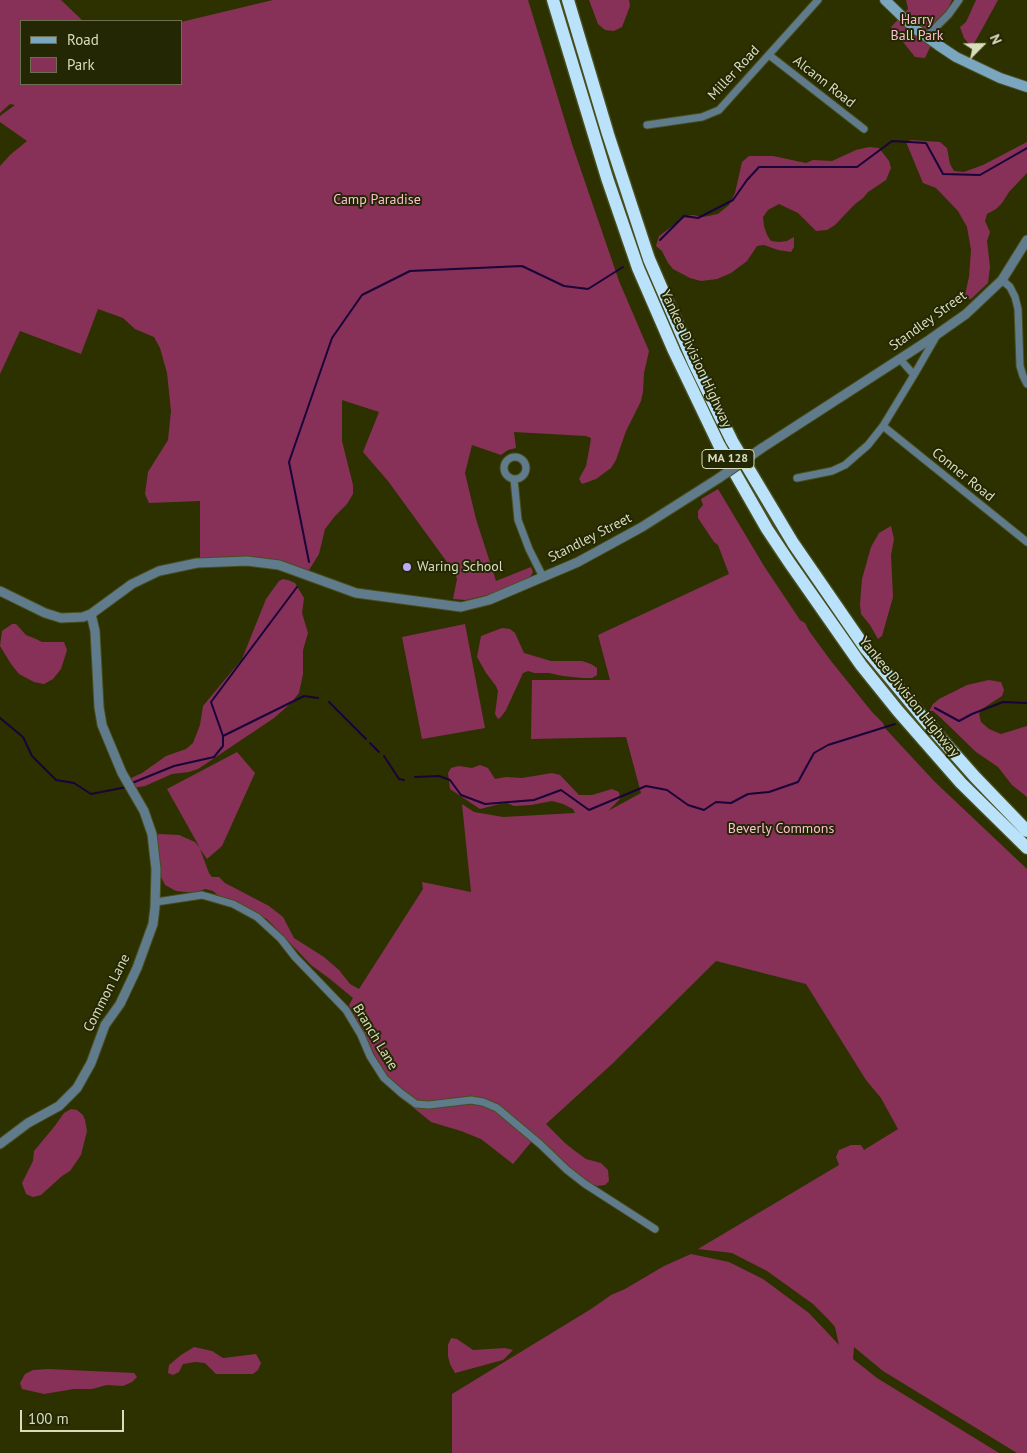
<!DOCTYPE html>
<style>
body{margin:0}
#map{position:relative;width:1027px;height:1453px;overflow:hidden;background:#2d3100;font-family:"PT Sans",sans-serif}
canvas{display:block}
.legend{position:absolute;left:20px;top:20px;width:162px;height:65px;box-sizing:border-box;background:#242704;border:1px solid #6c704e;margin:0;padding:6px 9px;list-style:none;font-size:15px;color:#d8ddbc}
.legend li{display:flex;align-items:center;gap:10px;height:25px}
.legend b{width:25px;border:1px solid #6c704e}
.north{position:absolute;left:957px;top:20px;width:50px;height:50px;-webkit-text-stroke:4px #242704;paint-order:stroke;rotate:67deg;font-size:14px;font-weight:700;line-height:20px;text-align:center;color:#d8ddbc}
.north::after{content:'';display:block;margin:auto;width:18px;height:22px;background:#d8ddbc;clip-path:polygon(50% 0,100% 100%,50% 72%,0 100%)}
.scale{position:absolute;left:20px;top:1410px;width:104px;height:22px;box-sizing:border-box;border:2px solid #d8ddbc;border-top:0;padding-left:6px;font-size:15px;line-height:18px;white-space:nowrap;color:#d8ddbc;-webkit-text-stroke:4px #242704;paint-order:stroke}
</style>
<div id="map">
<canvas width="1027" height="1453"></canvas>
<ul class="legend">
<li><b style="height:6px;background:#7aa6c0"></b>Road</li>
<li><b style="height:14px;background:#873159"></b>Park</li>
</ul>
<div class="north">N</div>
<div class="scale">100 m</div>
</div>
<script>
const ctx = document.querySelector('canvas').getContext('2d');
ctx.lineJoin = 'round';
function paint(path, color) {
  ctx.fillStyle = color;
  ctx.fill(path, 'evenodd');
}
function poly(rows) {
  const path = new Path2D();
  for (const r of rows) {
    if (r.length === 3) {
      path.moveTo(r[0] + r[2], r[1]);
      path.arc(r[0], r[1], r[2], 0, 2 * Math.PI);
      continue;
    }
    path.moveTo(r[0], r[1]);
    for (let i = 2; i < r.length; i += 2) path.lineTo(r[i], r[i + 1]);
  }
  return path;
}
function trace(path, color, width, dash) {
  ctx.strokeStyle = color;
  ctx.lineWidth = width;
  ctx.lineCap = dash ? 'butt' : 'round';
  ctx.setLineDash(dash || []);
  ctx.stroke(path);
}
function drawText(font, color, halo, rows, align = 'center') {
  ctx.font = font + ' "PT Sans",sans-serif';
  ctx.lineWidth = 4;
  ctx.setLineDash([]);
  ctx.textBaseline = 'middle';
  ctx.strokeStyle = halo;
  ctx.fillStyle = color;
  for (const [text, x, y, turn = 0] of rows) {
    ctx.save();
    ctx.translate(x, y);
    ctx.rotate((+turn || 0) * Math.PI / 180);
    ctx.textAlign = isNaN(turn) ? turn : align;
    if (halo) ctx.strokeText(text, 0, 0);
    ctx.fillText(text, 0, 0);
    ctx.restore();
  }
}
paint(poly([
 [0,0,61,0,83,21,21,21,21,84,181,84,181,22,273,0,528,0,572,144,619,281,649,351,644,373,643,392,641,401,626,431,616,460,611,468,596,479,582,484,579,479,586,466,590,445,591,438,586,436,514,432,516,448,508,450,501,455,472,445,465,473,476,519,496,581,531,567,533,572,531,576,527,579,492,594,466,600,453,599,457,579,455,573,388,481,363,452,379,412,342,400,342,441,353,485,353,494,347,504,335,516,325,529,319,554,309,570,303,571,285,563,258,559,200,558,200,501,149,503,145,494,148,472,168,440,171,411,167,373,160,348,154,337,135,329,123,318,98,309,81,354,20,331,0,374,0,166,10,155,27,141,0,122,0,116,15,105,10,104,0,113],
 [589,0,629,0,630,6,622,27,614,31,605,30,598,24],
 [906,0,952,0,925,58,915,57,891,27,908,9],
 [976,0,998,0,976,40,973,44,970,45,964,38,960,27,966,22],
 [911,140,940,142,947,148,950,164,954,171,964,172,983,165,1027,142,1027,173,1009,192,1002,203,996,209,987,214,985,221,990,232,987,241,990,267,988,283,971,299,966,299,965,295,969,277,971,250,967,227,958,211,936,188,923,183,906,142],
 [869,147,879,148,889,161,891,168,886,180,868,192,863,198,854,205,835,225,827,230,816,231,798,213,779,204,768,210,763,217,764,226,767,235,771,241,779,242,787,241,794,237,794,247,791,252,778,250,764,245,757,246,747,261,731,273,717,279,701,281,690,278,673,269,668,263,662,251,656,246,659,236,686,216,693,215,703,217,718,214,729,205,735,193,742,162,749,156,773,156,806,163,813,160,832,161,856,150],
 [718,489,764,566,800,620,805,623,809,631,831,661,872,712,883,723,885,728,895,739,935,782,1027,869,1027,1453,1017,1453,883,1371,854,1347,853,1359,877,1378,999,1453,452,1453,452,1394,591,1309,611,1295,625,1289,664,1266,691,1254,729,1262,763,1279,809,1313,839,1345,835,1327,829,1320,813,1304,767,1271,732,1253,698,1249,839,1165,836,1157,839,1150,851,1145,861,1145,864,1150,898,1129,881,1098,866,1080,806,984,716,961,612,1064,546,1124,565,1143,575,1151,586,1159,601,1163,608,1170,609,1181,605,1185,597,1186,586,1181,532,1141,513,1164,481,1139,461,1131,431,1122,393,1091,349,1005,353,998,330,979,311,965,267,919,222,899,213,891,205,889,195,893,176,891,165,885,161,877,156,836,159,834,179,835,195,842,200,848,167,789,237,752,255,773,222,846,207,859,200,849,209,873,212,877,219,877,225,883,269,906,283,917,294,938,324,957,339,970,350,984,359,989,423,889,422,882,471,892,462,804,474,812,503,817,575,813,573,809,563,804,552,801,531,805,514,806,507,803,500,804,480,809,450,789,448,773,451,768,459,766,472,768,480,765,488,768,495,779,506,777,522,778,552,773,560,775,579,795,592,795,612,789,619,792,620,799,608,811,641,793,626,737,531,739,532,680,610,680,598,635,729,574,718,545,714,542,698,518,698,511,703,505,701,499],
 [891,526,894,539,891,555,893,597,882,636,878,639,870,625,861,614,860,604,862,579,871,547,879,533],
 [283,579,288,580,295,583,304,598,302,613,308,633,303,650,303,674,299,693,290,704,274,718,198,769,189,772,172,774,145,786,133,788,129,779,142,773,166,756,186,749,193,743,200,725,203,706,242,659,266,599,279,581],
 [12,624,16,624,26,635,36,639,42,642,64,642,67,650,61,669,53,679,44,684,34,682,19,674,11,664,0,646,2,631],
 [465,624,485,728,422,739,402,637],
 [502,628,510,629,515,633,524,653,551,661,582,661,591,664,597,668,597,675,592,678,583,678,563,676,549,673,534,673,528,671,523,673,506,710,501,717,498,719,495,714,498,691,496,686,486,673,477,657,481,636],
 [989,680,1001,682,1004,690,1002,696,982,709,979,714,981,722,989,729,1001,734,1027,726,1027,797,1012,785,998,767,976,752,942,719,933,711,929,711,933,704,939,699,967,685],
 [71,1109,77,1110,83,1115,85,1120,87,1131,81,1155,70,1171,62,1176,41,1195,33,1197,26,1194,22,1183,33,1161,34,1151,54,1127,64,1113],
 [451,1338,457,1339,473,1350,505,1348,513,1350,503,1360,455,1373,450,1364,448,1356,448,1345],
 [194,1347,212,1351,223,1358,256,1354,261,1363,258,1370,253,1374,216,1374,205,1363,195,1362,183,1364,179,1372,173,1375,168,1373,169,1365,181,1355],
 [48,1369,134,1373,137,1377,132,1382,123,1386,107,1385,92,1389,74,1389,44,1394,22,1389,20,1383,25,1374,33,1370]
]), '#873159');
trace(poly([
 [660,240,684,216,698,218,733,200,747,180,759,167,857,167,892,141,926,143,943,174,980,175,1027,148],
 [309,562,289,462,332,338,362,295,410,271,522,266,564,286,588,289,623,267],
 [329,702,366,739],
 [935,708,959,721,972,714,1003,702,1027,703],
 [0,718,23,737,32,756,56,780,74,783,91,794,127,787],
 [223,736,304,696,318,698],
 [370,743,379,752],
 [384,756,399,779,404,780],
 [415,777,439,776,450,780,461,795,485,804,534,800,561,790,589,810,646,786,667,790,688,805,704,810,716,802,731,803,748,794,769,792,798,782,814,753,828,745,895,724],
 [132,783,174,766,214,757,223,746,223,736,211,702,297,587]
]), '#19033a', 2);
const minor = poly([
 [926,37,949,14,959,0],
 [769,55,864,129],
 [647,125,702,117,719,110,818,0],
 [1002,280,1010,287,1015,297,1018,309,1020,366,1023,376,1027,384],
 [914,375,937,335],
 [883,426,1027,542],
 [515,468,11],
 [797,478,832,471,845,465,868,445,883,426,914,375,900,359],
 [514,479,518,520,529,549,543,577],
 [156,902,202,895,233,904,257,917,281,939,295,957,346,1010,361,1035,370,1056,384,1078,401,1093,416,1104,429,1105,471,1100,483,1102,497,1108,540,1144,567,1170,585,1184,655,1229]
]);
const tertiary = poly([
 [762,448,929,340,966,314,1002,280,1027,240],
 [0,591,45,613,61,618,83,617,91,614,132,584,159,571,197,563,247,561,279,565,356,593,461,607,489,600,578,562,642,527,719,478],
 [0,1144,28,1123,59,1106,77,1088,91,1063,105,1025,120,1004,137,968,153,924,155,907,156,869,152,834,144,811,122,773,102,725,99,707,95,631,91,614]
]);
const secondary = poly([
 [885,0,914,28,938,45,956,57,1000,78,1027,87]
]);
const motorway = poly([
 [553,0,607,178,638,268,674,351,719,445,767,529,789,562,861,665,898,711,961,783,1027,848],
 [568,0,608,134,649,259,694,363,732,441,793,543,866,649,929,725,975,777,1027,831]
]);
trace(minor, '#484d1e', 9);
trace(tertiary, '#484d1e', 11);
trace(secondary, '#484d1e', 12);
trace(motorway, '#484d1e', 15);
trace(minor, '#607b8b', 7);
trace(tertiary, '#607b8b', 9);
trace(secondary, '#7aa6c0', 10);
trace(motorway, '#bae2fa', 12);
const tertiaryBridge = poly([
 [719,478,762,448]
]);
trace(tertiaryBridge, '#484d1e', 11, []);
trace(tertiaryBridge, '#607b8b', 9);
for (const [x, y, r, color] of [
 [407,567,5,"#bbaaf6"]
]) {
  const dot = new Path2D();
  dot.arc(x, y, r, 0, 2 * Math.PI);
  ctx.fillStyle = color;
  ctx.fill(dot);
  trace(dot, '#242704', 2);
}
for (const [x, y, w] of [
 [728,459,52]
]) {
  const box = new Path2D();
  box.roundRect(x - w / 2, y - 9.5, w, 19, 4);
  ctx.fillStyle = '#242704';
  ctx.fill(box);
  trace(box, '#d8ddbc', 1);
}
drawText('bold 12px', '#d8ddbc', null, [
 ["MA 128",728,459]
]);
drawText('14px', '#fdbfd6', '#242704', [
 ["Harry",917,20],
 ["Ball Park",917,36],
 ["Camp Paradise",377,200],
 ["Beverly Commons",781,829]
]);
drawText('14px', '#d8ddbc', '#242704', [
 ["Miller Road",734,73,-47],
 ["Alcann Road",824,82,38],
 ["Standley Street",928,321,-36],
 ["Yankee Division Highway",696,359,65],
 ["Conner Road",963,475,39],
 ["Standley Street",590,538,-27],
 ["Yankee Division Highway",909,697,51],
 ["Common Lane",107,993,-63],
 ["Branch Lane",375,1037,59]
]);
drawText('14px', '#d8ddbc', '#242704', [
 ["Waring School",417,567]
], 'left');
</script>
